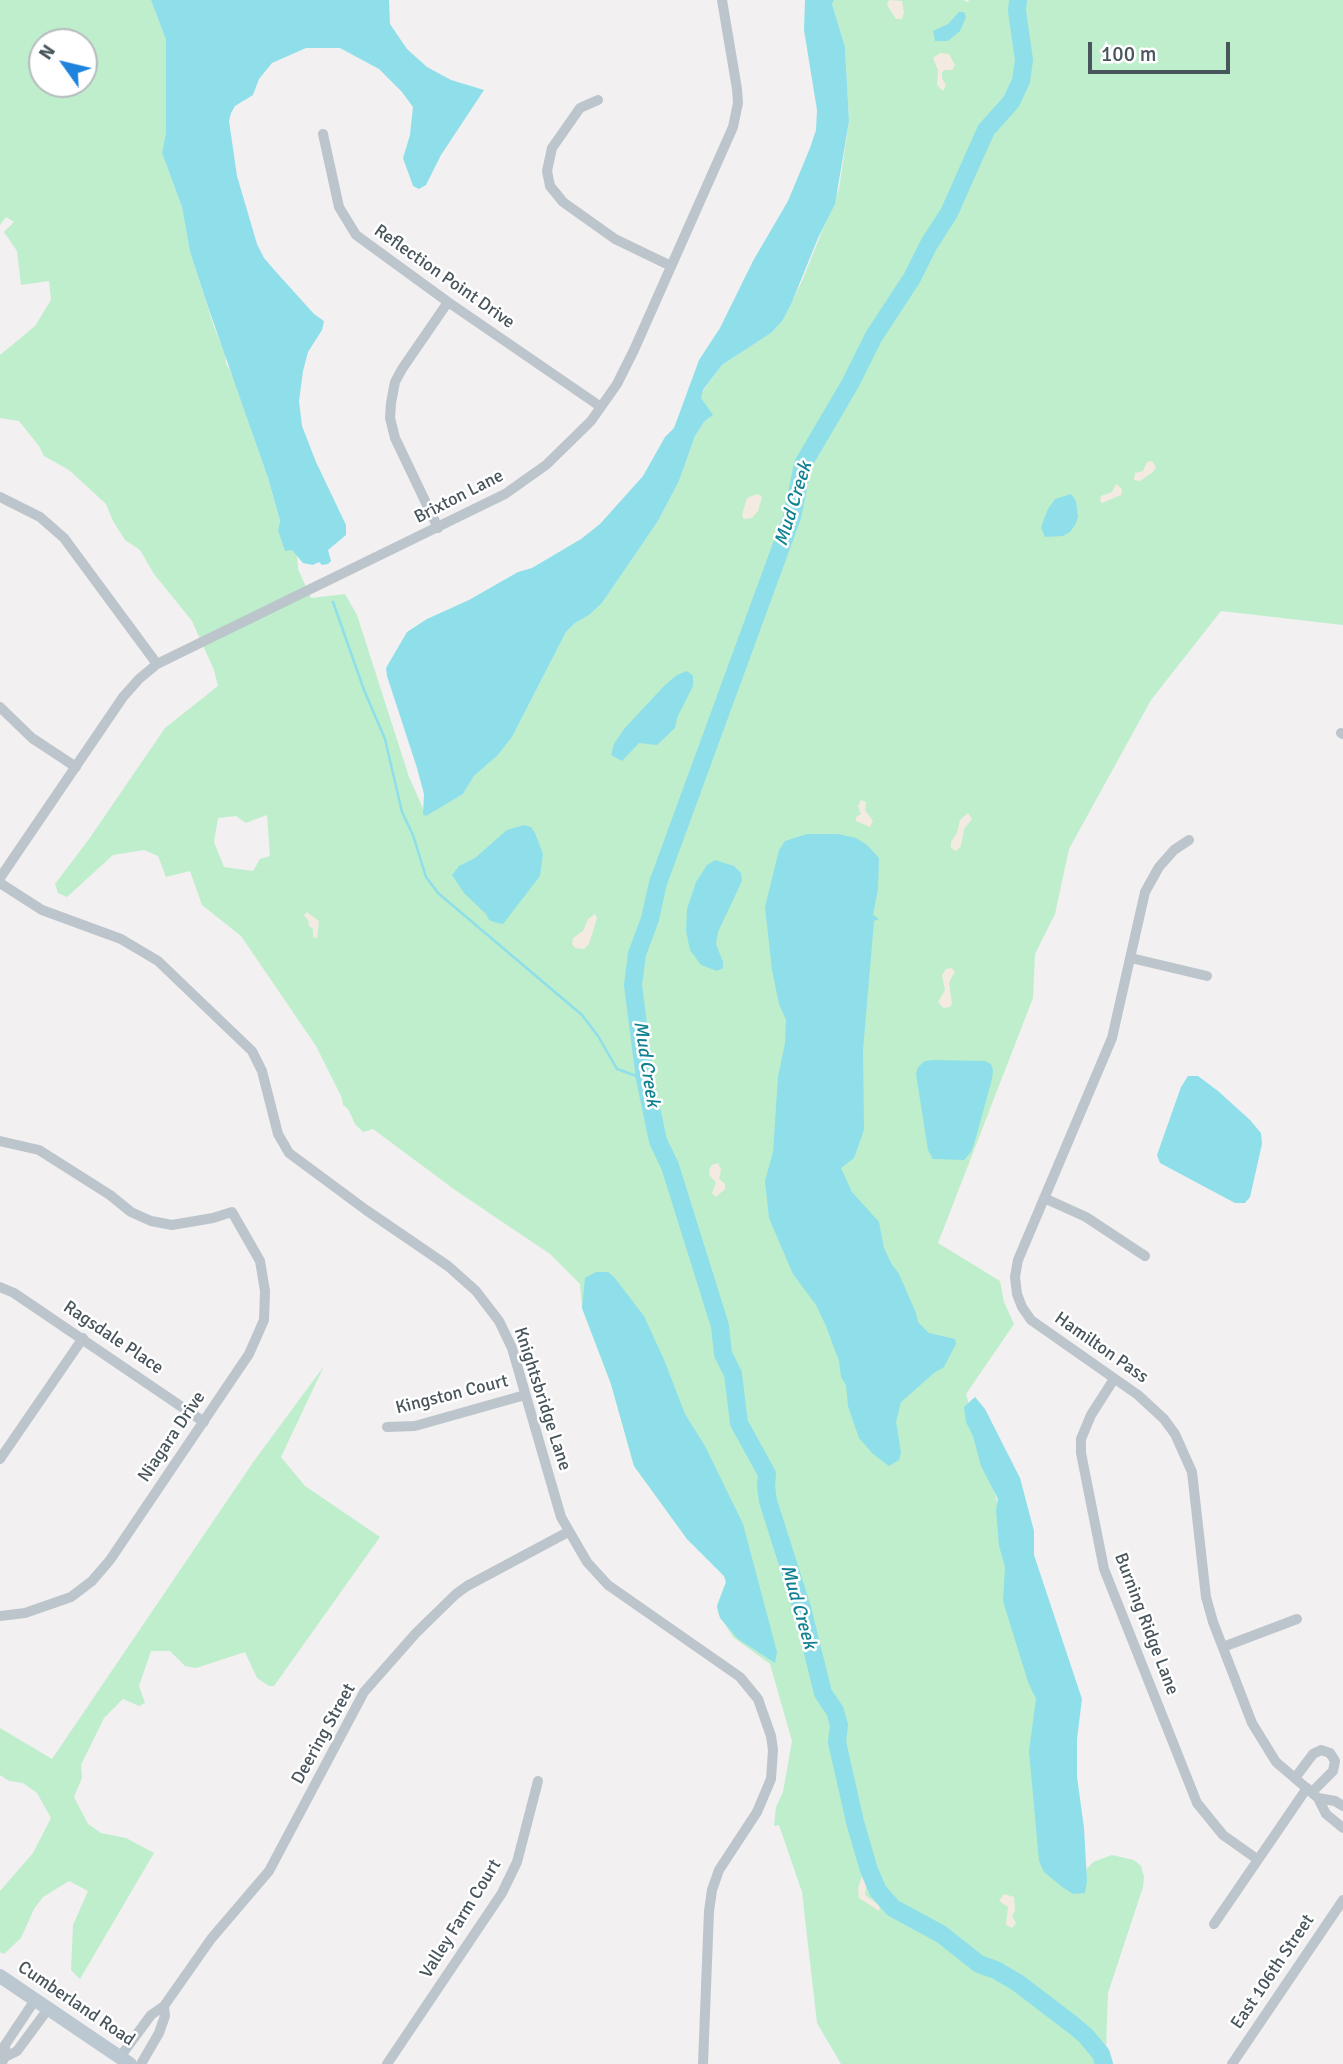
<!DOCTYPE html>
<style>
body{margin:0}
#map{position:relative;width:1343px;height:2064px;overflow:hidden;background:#f2f0f0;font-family:Signika,sans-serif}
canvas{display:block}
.north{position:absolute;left:28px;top:28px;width:70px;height:70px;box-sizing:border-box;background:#fff;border:2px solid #b6bbbe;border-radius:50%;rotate:304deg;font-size:19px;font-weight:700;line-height:28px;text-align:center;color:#48555c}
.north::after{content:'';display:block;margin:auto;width:24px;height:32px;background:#1e83dd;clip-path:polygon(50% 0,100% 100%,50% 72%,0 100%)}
.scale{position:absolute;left:1088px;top:42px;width:142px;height:32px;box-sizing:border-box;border:4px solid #48555c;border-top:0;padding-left:9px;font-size:21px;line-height:24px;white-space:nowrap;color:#48555c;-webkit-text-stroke:5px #fff;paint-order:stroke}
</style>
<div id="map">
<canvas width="1343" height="2064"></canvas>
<div class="north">N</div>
<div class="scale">100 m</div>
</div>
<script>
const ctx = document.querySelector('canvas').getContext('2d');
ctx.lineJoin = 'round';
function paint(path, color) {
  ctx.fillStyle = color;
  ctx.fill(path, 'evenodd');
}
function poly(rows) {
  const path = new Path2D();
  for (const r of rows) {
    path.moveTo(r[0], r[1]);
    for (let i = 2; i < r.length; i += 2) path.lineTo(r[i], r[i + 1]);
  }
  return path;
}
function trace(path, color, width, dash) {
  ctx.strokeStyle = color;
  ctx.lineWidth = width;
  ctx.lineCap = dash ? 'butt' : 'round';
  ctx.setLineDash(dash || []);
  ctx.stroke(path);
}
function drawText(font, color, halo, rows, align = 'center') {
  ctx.font = font + ' Signika,sans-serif';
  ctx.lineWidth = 5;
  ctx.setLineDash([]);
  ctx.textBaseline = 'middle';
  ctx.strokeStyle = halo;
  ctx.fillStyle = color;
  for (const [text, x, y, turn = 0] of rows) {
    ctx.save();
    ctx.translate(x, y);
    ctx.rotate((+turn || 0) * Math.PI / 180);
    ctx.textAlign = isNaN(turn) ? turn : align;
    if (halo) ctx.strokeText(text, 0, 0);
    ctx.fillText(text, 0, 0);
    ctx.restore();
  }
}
paint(poly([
 [0,0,151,0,166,40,166,132,162,153,182,207,190,252,214,327,225,353,226,363,233,377,268,478,280,522,278,530,297,555,298,569,311,598,345,594,357,615,409,777,426,815,463,794,474,776,498,755,512,737,566,632,575,623,589,615,602,603,658,521,679,481,695,436,704,422,710,418,700,398,703,391,722,365,771,333,783,320,802,281,839,189,849,121,845,47,832,4,834,0,963,0,968,2,969,0,1343,0,1343,625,1221,611,1151,700,1069,849,1055,914,1035,954,1033,998,938,1243,1000,1281,1004,1302,1014,1324,966,1394,1060,1718,1078,1879,1093,1862,1112,1855,1134,1860,1141,1866,1144,1877,1143,1887,1108,1993,1106,2050,1110,2064,841,2064,817,2023,802,1892,779,1825,774,1826,776,1807,783,1792,792,1741,770,1664,733,1637,718,1613,717,1606,726,1582,724,1576,687,1539,634,1466,611,1384,582,1308,580,1284,550,1254,455,1190,373,1129,363,1132,355,1124,348,1109,343,1105,342,1098,316,1046,241,936,202,905,190,871,166,877,158,856,144,850,113,855,67,897,58,893,55,884,89,839,165,728,218,686,214,670,192,621,154,574,140,550,125,540,113,521,106,504,69,470,44,456,39,446,19,421,0,418,0,355,35,326,51,300,49,281,21,285,17,251,4,232,14,222,6,217,0,225],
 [42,42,84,42,84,84,42,84],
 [267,815,270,856,260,859,253,871,224,867,214,842,218,818,236,816,246,823],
 [324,1366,281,1457,305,1486,380,1537,274,1686,269,1686,257,1678,245,1652,196,1668,185,1666,170,1651,151,1651,139,1686,145,1703,139,1706,123,1699,104,1718,81,1765,82,1778,74,1797,88,1824,101,1833,126,1838,154,1853,80,1979,71,1970,73,1925,88,1891,69,1881,43,1897,34,1909,21,1938,4,1954,0,1952,0,1891,33,1853,51,1818,37,1793,23,1783,9,1781,0,1775,0,1728,52,1759,254,1461]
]), '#bfeecd');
paint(poly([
 [889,0,902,1,904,13,902,19,896,19,887,5],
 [940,53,949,54,955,65,952,70,945,70,942,72,942,78,946,85,943,91,937,85,938,70,933,58],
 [1152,461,1156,467,1153,472,1140,481,1134,480,1135,473,1143,471,1147,462],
 [1116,484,1122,489,1121,495,1102,503,1100,500,1101,496,1112,492],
 [757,494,762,497,758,511,752,518,744,519,742,515,747,498],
 [861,800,866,802,865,810,873,821,870,827,856,821,856,817,861,814,858,806],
 [968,813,972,819,964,829,961,846,956,851,951,848,951,842,957,833,960,820],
 [307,912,319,921,317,938,313,937,313,929,308,925,309,922,304,915],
 [595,914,597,918,589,944,584,949,575,948,572,944,573,938,583,931,588,919],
 [952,968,955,972,949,982,952,1004,950,1007,943,1008,938,1002,945,990,942,975,946,969],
 [718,1163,721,1170,719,1179,725,1184,725,1189,716,1197,712,1193,716,1182,710,1176,709,1170,712,1165],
 [866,1875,868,1878,865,1895,880,1906,879,1911,859,1898,858,1888,862,1876],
 [1004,1894,1014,1897,1015,1911,1012,1916,1016,1923,1012,1928,1006,1925,1008,1907,999,1901]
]), '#f3ebe1');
paint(poly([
 [151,0,389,0,390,24,407,49,427,67,451,80,484,90,441,155,426,185,419,189,413,186,403,158,410,135,413,107,402,92,379,69,340,48,306,48,272,63,259,79,253,95,235,106,231,113,229,121,237,176,257,244,264,258,277,273,314,314,324,321,322,330,308,352,303,371,299,401,302,426,316,462,346,525,346,535,328,550,331,561,328,564,322,565,319,562,313,565,303,563,292,550,285,551,278,530,280,521,268,478,206,301,190,252,182,207,162,153,166,132,166,40],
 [805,0,834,0,832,4,845,47,849,121,835,204,818,238,792,302,783,320,771,333,722,365,703,390,701,398,713,415,704,422,695,436,679,481,658,521,602,603,589,615,575,623,566,632,512,737,498,755,474,776,463,794,426,816,423,814,424,794,417,768,387,676,386,668,407,632,427,619,469,600,518,572,532,568,581,539,600,524,643,476,665,437,674,428,699,360,720,328,753,261,788,201,810,148,816,130,817,110,804,30],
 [959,12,964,12,966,17,960,31,948,41,935,41,933,31,948,24],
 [1071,494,1076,501,1078,517,1075,525,1070,532,1063,536,1045,537,1041,527,1048,509,1055,499],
 [687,671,693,676,693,686,677,718,675,728,657,745,639,743,622,761,611,755,614,744,624,729,665,685,677,675],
 [524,825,531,827,535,833,543,854,540,876,503,924,497,923,489,920,486,914,464,893,452,875,459,866,475,858,507,830],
 [807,834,838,834,856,838,867,845,879,858,878,889,873,915,879,919,874,921,863,1050,864,1130,854,1158,841,1168,852,1192,879,1222,884,1248,891,1263,899,1274,916,1313,918,1322,929,1333,955,1339,956,1344,944,1367,934,1373,901,1402,896,1422,901,1452,899,1460,889,1466,873,1454,859,1438,848,1406,846,1385,841,1377,839,1361,826,1326,816,1305,793,1274,769,1218,765,1181,773,1152,778,1077,785,1043,786,1020,779,1004,772,970,765,907,779,850,785,841],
 [715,860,734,866,741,873,742,881,718,932,716,944,723,962,723,968,717,971,701,965,690,950,686,931,687,909,696,882,707,865],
 [933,1060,985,1061,991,1064,993,1070,992,1079,975,1141,971,1152,964,1160,933,1159,928,1150,916,1074,918,1067,925,1061],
 [1188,1076,1198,1076,1218,1091,1250,1120,1261,1133,1262,1144,1250,1197,1245,1203,1235,1203,1160,1163,1157,1155,1181,1087],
 [596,1272,608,1272,614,1277,644,1316,665,1362,685,1414,705,1446,743,1524,777,1652,775,1663,738,1639,720,1618,717,1606,726,1582,724,1576,687,1539,634,1466,611,1384,582,1308,585,1278],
 [975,1397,985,1409,1020,1478,1034,1531,1034,1555,1082,1699,1077,1739,1077,1777,1084,1828,1087,1881,1085,1893,1073,1894,1061,1886,1044,1872,1039,1861,1029,1751,1036,1699,1028,1682,1003,1601,1005,1567,999,1546,996,1510,998,1499,981,1466,973,1436,966,1422,964,1407]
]), '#8edfea');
trace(poly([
 [333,602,364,690,385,739,402,812,413,835,426,877,438,893,582,1015,598,1036,617,1069,645,1079]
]), '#8edfea', 2.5);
trace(poly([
 [1018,0,1017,11,1024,60,1021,81,1011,102,986,130,949,213,929,244,912,278,874,336,850,384,803,464,792,517,658,883,650,919,637,954,633,985,645,1079,658,1141,670,1166,720,1326,723,1354,733,1374,739,1423,767,1474,766,1486,768,1501,802,1608,823,1693,835,1711,839,1725,837,1742,855,1822,869,1870,878,1891,893,1908,941,1934,979,1964,996,1970,1018,1983,1073,2025,1086,2036,1101,2054,1104,2064]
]), '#8edfea', 18);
trace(poly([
 [598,100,580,108,552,148,547,171,550,186,563,202,615,239,671,266],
 [323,134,339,207,356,235,448,302,601,407],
 [0,497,40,517,64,538,157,664],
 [438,528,395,438,390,418,391,403,395,382,402,369,448,302],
 [0,707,32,738,76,767],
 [1341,733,1343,734],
 [1189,840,1174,850,1159,867,1145,892,1112,1038,1018,1260,1015,1277,1017,1294,1022,1307,1031,1320,1138,1395,1164,1419,1175,1434,1192,1472,1206,1597,1213,1622,1252,1723,1276,1762,1318,1798,1326,1814,1343,1828],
 [0,878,123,697,139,679,157,664,505,494,546,465,591,421,617,384,634,350,733,127,738,103,737,89,722,0],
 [0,883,42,910,121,939,158,961,252,1051,262,1071,278,1134,289,1153,366,1210,448,1266,476,1291,499,1321,512,1348,561,1517,587,1562,608,1585,740,1677,758,1699,771,1736,773,1750,771,1779,757,1812,719,1870,712,1890,709,1911,703,2064],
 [1131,958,1207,976],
 [0,1141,39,1150,110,1195,131,1212,151,1221,172,1225,213,1218,232,1212,260,1261,265,1291,264,1320,249,1354,110,1560,92,1581,71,1597,25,1613,0,1616],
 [1044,1198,1086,1217,1145,1256],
 [0,1287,14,1293,204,1422],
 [1114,1379,1091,1415,1081,1439,1081,1453,1104,1569,1197,1803,1223,1835,1257,1859],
 [387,1427,415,1426,525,1395],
 [0,1459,83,1338],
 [1223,1647,1297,1619],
 [1295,1778,1313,1754,1321,1750,1330,1753,1335,1761,1333,1771,1312,1792],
 [1318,1798,1335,1801,1343,1806],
 [1214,1924,1307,1788],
 [5,2057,5,2045,35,2000],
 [120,2057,151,2015,164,2006,211,1939,269,1871,364,1692,416,1633,456,1594,467,1586,568,1532],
 [1,2064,5,2057,17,2051,48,2009],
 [141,2064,159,2033,165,2016,164,2006],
 [387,2064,502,1893,517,1862,538,1781],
 [1232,2064,1343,1900]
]), '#bcc5cc', 10);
trace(poly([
 [0,1976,130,2064]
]), '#bcc8d1', 14);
drawText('18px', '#48555c', '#fff', [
 ["Reflection Point Drive",444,277,35],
 ["Brixton Lane",459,497,-27],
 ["Ragsdale Place",113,1338,34],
 ["Hamilton Pass",1101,1348,35],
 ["Kingston Court",452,1395,-14],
 ["Knightsbridge Lane",542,1399,72],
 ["Niagara Drive",172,1437,-56],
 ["Burning Ridge Lane",1146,1624,69],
 ["Deering Street",324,1734,-61],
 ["Valley Farm Court",461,1919,-58],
 ["East 106th Street",1273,1972,-56],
 ["Cumberland Road",76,2004,34]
]);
drawText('italic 19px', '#108190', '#fff', [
 ["Mud Creek",794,504,-73],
 ["Mud Creek",646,1064,81],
 ["Mud Creek",798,1607,74]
]);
</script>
